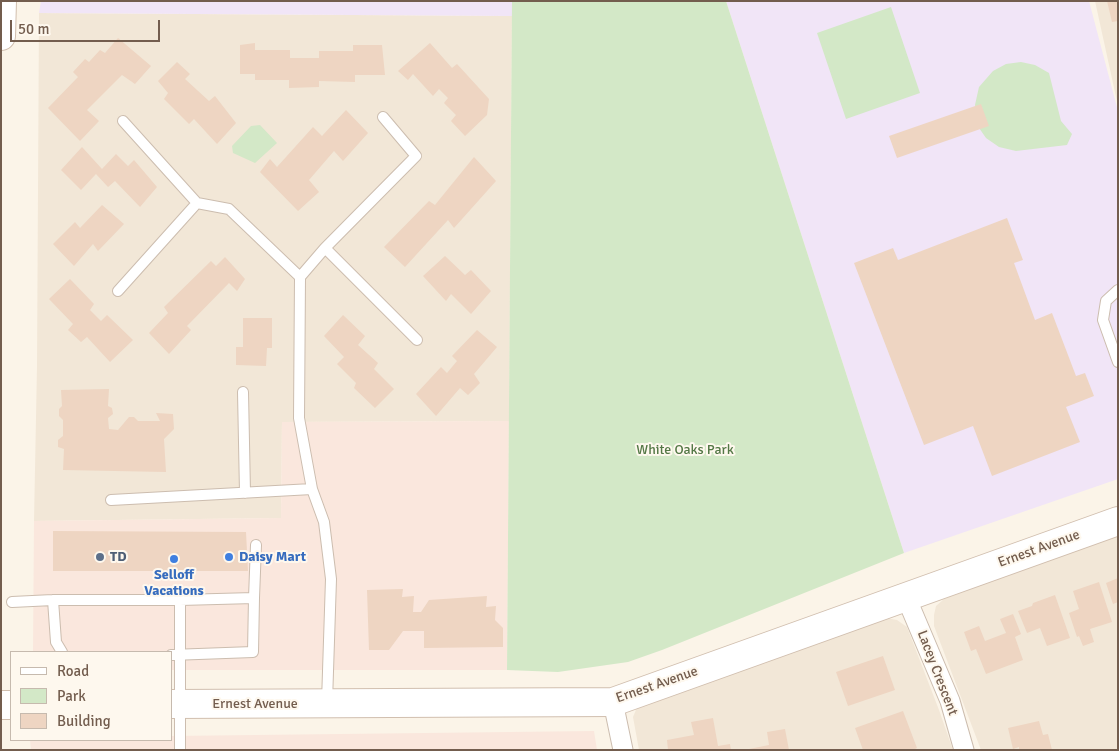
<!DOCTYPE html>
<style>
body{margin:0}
#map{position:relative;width:1119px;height:751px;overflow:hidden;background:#fbf4e8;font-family:Signika,sans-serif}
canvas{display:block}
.frame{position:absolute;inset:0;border:2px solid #735d4e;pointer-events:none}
.legend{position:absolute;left:10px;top:651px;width:162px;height:90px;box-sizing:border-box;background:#fef8ee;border:1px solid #c6baae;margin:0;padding:6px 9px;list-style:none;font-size:15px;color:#735d4e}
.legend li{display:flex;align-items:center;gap:10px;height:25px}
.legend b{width:25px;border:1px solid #c6baae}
.scale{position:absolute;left:10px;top:20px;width:150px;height:22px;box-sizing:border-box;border:2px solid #735d4e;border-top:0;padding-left:6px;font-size:15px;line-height:18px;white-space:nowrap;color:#735d4e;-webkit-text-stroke:4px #fef8ee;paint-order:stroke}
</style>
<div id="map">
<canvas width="1119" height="751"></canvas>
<div class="frame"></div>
<ul class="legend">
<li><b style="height:6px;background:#fff"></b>Road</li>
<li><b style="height:14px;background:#d3e8c7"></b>Park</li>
<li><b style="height:14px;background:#eed5c2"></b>Building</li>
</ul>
<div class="scale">50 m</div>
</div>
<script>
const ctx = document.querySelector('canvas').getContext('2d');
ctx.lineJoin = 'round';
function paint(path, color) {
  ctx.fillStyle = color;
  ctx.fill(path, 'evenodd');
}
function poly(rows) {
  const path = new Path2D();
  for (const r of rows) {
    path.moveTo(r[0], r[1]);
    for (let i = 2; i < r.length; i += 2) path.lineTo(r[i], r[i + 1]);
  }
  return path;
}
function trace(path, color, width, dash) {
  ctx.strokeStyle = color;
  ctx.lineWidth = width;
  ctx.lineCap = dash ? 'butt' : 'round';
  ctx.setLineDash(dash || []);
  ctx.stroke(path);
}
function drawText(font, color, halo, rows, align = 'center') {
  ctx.font = font + ' Signika,sans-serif';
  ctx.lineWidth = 4;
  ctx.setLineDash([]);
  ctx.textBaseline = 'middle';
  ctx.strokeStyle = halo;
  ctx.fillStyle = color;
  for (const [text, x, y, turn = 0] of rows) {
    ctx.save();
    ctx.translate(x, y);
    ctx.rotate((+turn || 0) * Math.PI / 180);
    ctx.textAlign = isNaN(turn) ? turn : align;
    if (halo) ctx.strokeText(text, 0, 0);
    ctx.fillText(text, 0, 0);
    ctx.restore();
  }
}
paint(poly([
 [1095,1,1118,1,1118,106],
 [39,13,512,16,509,421,282,422,281,518,34,521,37,366],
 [1118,534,1118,750,981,750,934,626,934,615,936,606,944,599],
 [886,618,897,620,907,627,939,710,953,750,639,750,633,717,638,705]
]), '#f2e7d7');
paint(poly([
 [509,421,507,670,171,670,171,652,33,652,34,521,281,518,282,422],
 [594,731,597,750,31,750,30,740,171,740,171,736]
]), '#fae7dd');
paint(poly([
 [41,1,512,1,512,16,39,13],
 [726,1,1089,1,1118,111,1118,479,904,553]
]), '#f1e5f7');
paint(poly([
 [512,1,726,1,904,553,662,650,628,662,558,672,507,670],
 [891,7,920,93,846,119,817,33],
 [1021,62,1035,65,1049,73,1061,121,1072,134,1067,145,1016,151,999,147,986,138,977,125,975,105,979,87,993,71,1006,64],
 [260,125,277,143,255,163,233,153,232,146,251,126]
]), '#d3e8c7');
paint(poly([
 [1107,1,1118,1,1118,21,1112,22],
 [118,38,151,66,135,84,122,75,87,110,99,121,80,141,48,108,78,77,73,72,85,59,89,62,100,50,105,53],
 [255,43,255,50,290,50,290,58,319,58,319,51,353,51,353,45,382,45,385,75,355,75,355,82,319,81,319,87,289,88,289,80,255,80,255,74,240,74,240,45],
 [430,43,452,68,457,64,489,99,487,115,465,136,451,121,456,115,444,103,448,98,439,89,433,96,413,74,408,80,398,71],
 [177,62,190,74,185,79,209,101,215,96,236,123,217,144,194,119,189,124,164,99,168,93,158,81],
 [981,104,989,126,897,158,889,136],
 [346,110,368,133,343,161,334,151,309,180,319,192,298,211,260,172,270,159,277,167,313,127,322,136],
 [82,147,102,169,116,154,128,166,134,160,157,187,140,207,115,181,108,187,96,174,81,190,61,170],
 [474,157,496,181,454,228,448,220,405,267,384,247,429,201,435,205],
 [102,205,124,224,98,251,93,244,74,266,53,244,75,222,80,228],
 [1007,218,1023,260,1014,263,1035,320,1052,313,1076,376,1085,373,1094,396,1066,407,1080,442,992,476,973,426,924,445,854,263,893,248,898,260],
 [445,256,465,275,471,270,491,291,471,314,451,294,446,301,423,276],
 [225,257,245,279,237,291,229,283,187,326,191,330,169,354,149,333,168,313,164,307,211,261,216,266],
 [70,279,94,304,90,310,101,321,107,315,133,340,110,362,87,337,81,342,68,330,73,324,49,299],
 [343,315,365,336,358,345,378,363,374,369,394,389,375,408,354,388,356,383,337,364,344,357,324,336],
 [243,318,272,318,272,348,267,348,266,366,236,365,236,347,243,347],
 [477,330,497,347,474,374,480,383,468,395,460,388,436,416,416,394,441,367,447,373,457,361,452,356],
 [109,389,108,406,112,408,113,414,108,418,109,429,118,430,129,417,134,417,138,421,160,421,156,413,173,414,174,429,164,439,166,472,63,470,64,449,58,447,58,440,63,436,63,420,59,416,59,409,62,406,61,390],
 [53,531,246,532,248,571,53,571],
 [1118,578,1118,602,1113,604,1106,583],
 [1099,582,1112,622,1090,629,1094,642,1083,646,1079,636,1077,637,1069,613,1079,609,1073,591],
 [403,589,402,597,414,596,413,612,421,612,429,600,487,596,486,607,496,606,495,620,503,628,503,647,424,648,424,631,403,631,389,650,369,650,367,590],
 [1055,595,1070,638,1047,646,1040,628,1027,633,1018,611,1032,606,1033,603],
 [1013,614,1021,634,1015,637,1023,660,986,674,976,649,971,651,964,632,979,626,985,641,1006,633,1000,619],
 [883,656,895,690,848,706,836,672],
 [903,711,917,748,913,750,863,750,855,728],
 [713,718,718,746,730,744,731,750,668,750,667,740,694,735,691,722],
 [1039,721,1043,735,1048,734,1052,750,1019,750,1019,747,1013,749,1008,728],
 [785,729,789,750,749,750,749,749,769,745,767,732]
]), '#eed5c2');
const lane = poly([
 [123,121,197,203,229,209,300,277],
 [325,248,417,340],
 [1118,290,1106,301,1103,320,1118,362],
 [118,291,197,203],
 [243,392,245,493],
 [111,500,312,489],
 [53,600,56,642,62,652],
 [180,600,254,598,256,545],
 [12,602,53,600,180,600,180,750],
 [171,655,253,652,254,598],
 [327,702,331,579,324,522,312,489,299,418,300,277,325,248,416,156,383,117]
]);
const street = poly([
 [906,597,950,701,964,750],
 [613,702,623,750]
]);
const secondary = poly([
 [1,36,2,1],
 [171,704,613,702,1118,521],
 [1,705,11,705]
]);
trace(lane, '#ccbdaf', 12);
trace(street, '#ccbdaf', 21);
trace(secondary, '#d1bfaf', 30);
trace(lane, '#fff', 10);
trace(street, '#fff', 19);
trace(secondary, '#fff', 28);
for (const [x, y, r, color] of [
 [100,557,5,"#5c6f8a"],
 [229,557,5,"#3f7fe0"],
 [174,559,5,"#3f7fe0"]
]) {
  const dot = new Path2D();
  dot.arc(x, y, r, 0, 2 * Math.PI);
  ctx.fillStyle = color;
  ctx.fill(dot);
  trace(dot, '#fef8ee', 2);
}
drawText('14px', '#547846', '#fef8ee', [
 ["White Oaks Park",685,450]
]);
drawText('14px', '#735d4e', '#fef8ee', [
 ["Ernest Avenue",1039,549,-20],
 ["Lacey Crescent",937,673,69],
 ["Ernest Avenue",657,685,-19],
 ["Ernest Avenue",255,704]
]);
drawText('bold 14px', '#4e5e75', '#fef8ee', [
 ["TD",110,557]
], 'left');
drawText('bold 14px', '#366cbe', '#fef8ee', [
 ["Daisy Mart",239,557],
 ["Selloff",174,575,"center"],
 ["Vacations",174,591,"center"]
], 'left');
</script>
